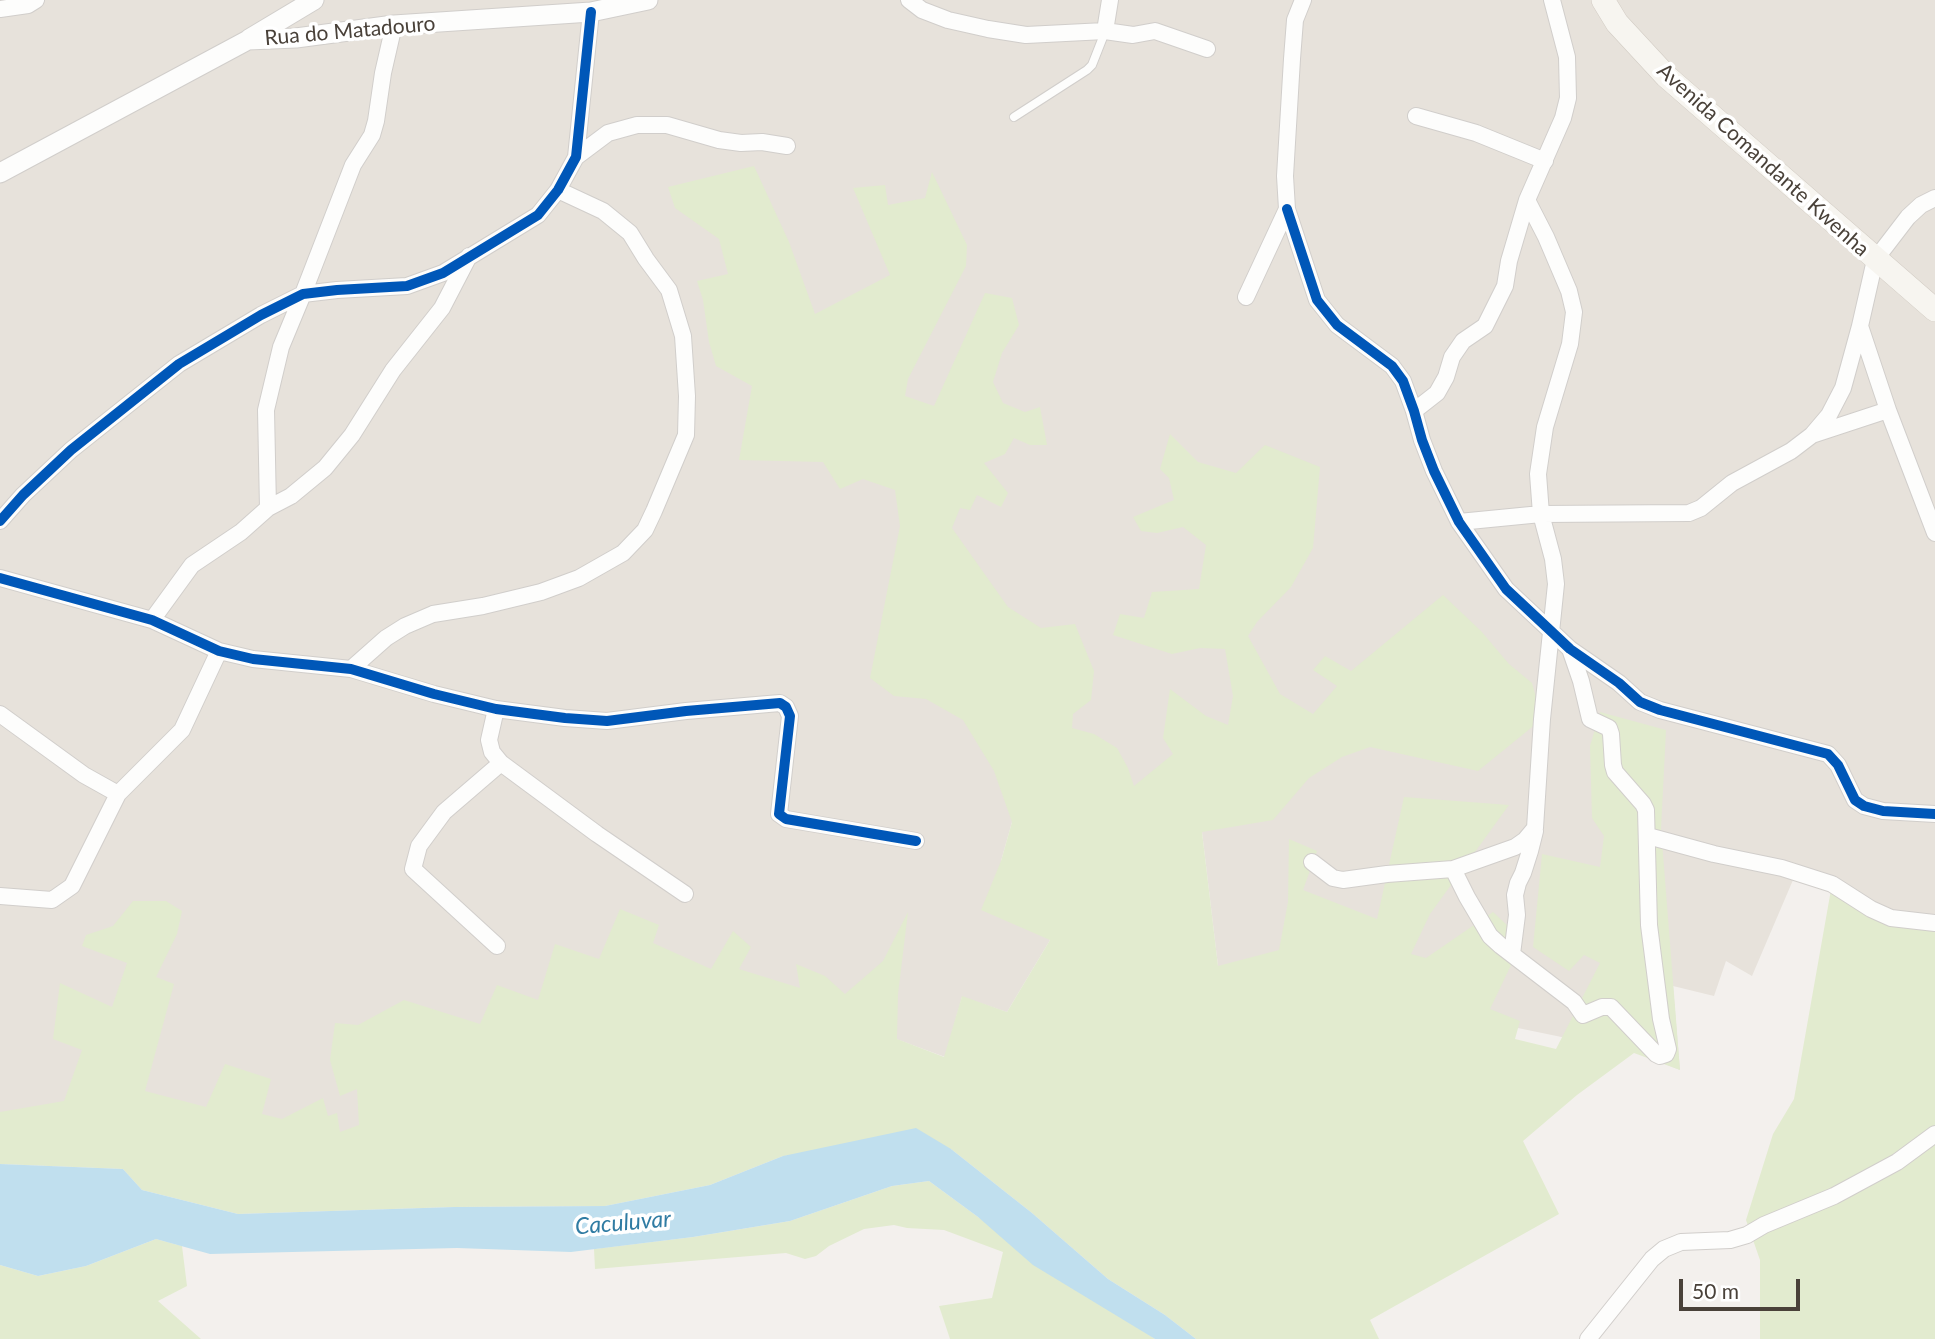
<!DOCTYPE html>
<style>
body{margin:0}
#map{position:relative;width:1935px;height:1339px;overflow:hidden;background:#f3f0ed;font-family:Lato,sans-serif}
canvas{display:block}
.scale{position:absolute;left:1679px;top:1279px;width:121px;height:32px;box-sizing:border-box;border:4px solid #494139;border-top:0;padding-left:9px;font-size:21px;line-height:24px;white-space:nowrap;color:#494139;-webkit-text-stroke:5px #fff;paint-order:stroke}
</style>
<div id="map">
<canvas width="1935" height="1339"></canvas>
<div class="scale">50 m</div>
</div>
<script>
const ctx = document.querySelector('canvas').getContext('2d');
ctx.lineJoin = 'round';
function paint(path, color) {
  ctx.fillStyle = color;
  ctx.fill(path, 'evenodd');
}
function poly(rows) {
  const path = new Path2D();
  for (const r of rows) {
    path.moveTo(r[0], r[1]);
    for (let i = 2; i < r.length; i += 2) path.lineTo(r[i], r[i + 1]);
  }
  return path;
}
function trace(path, color, width, dash) {
  ctx.strokeStyle = color;
  ctx.lineWidth = width;
  ctx.lineCap = dash ? 'butt' : 'round';
  ctx.setLineDash(dash || []);
  ctx.stroke(path);
}
function drawText(font, color, halo, rows, align = 'center') {
  ctx.font = font + ' Lato,sans-serif';
  ctx.lineWidth = 7;
  ctx.setLineDash([]);
  ctx.textBaseline = 'middle';
  ctx.strokeStyle = halo;
  ctx.fillStyle = color;
  for (const [text, x, y, turn = 0] of rows) {
    ctx.save();
    ctx.translate(x, y);
    ctx.rotate((+turn || 0) * Math.PI / 180);
    ctx.textAlign = isNaN(turn) ? turn : align;
    if (halo) ctx.strokeText(text, 0, 0);
    ctx.fillText(text, 0, 0);
    ctx.restore();
  }
}
paint(poly([
 [0,0,1935,0,1935,923,1911,921,1796,873,1752,976,1726,961,1714,996,1673,986,1680,1070,1634,1052,1218,966,1202,832,1012,822,1001,861,1050,940,1007,1012,962,997,945,1057,896,1039,384,1153,0,1135]
]), '#e7e2db');
paint(poly([
 [754,166,789,242,815,314,890,275,853,188,885,185,888,205,925,198,932,172,967,245,966,266,908,379,905,396,934,406,985,293,1012,298,1019,325,1002,353,993,382,1003,403,1025,412,1040,407,1047,445,1030,445,1014,438,1005,454,984,463,1008,493,1001,507,977,495,970,510,960,508,952,528,1008,607,1041,628,1075,624,1094,671,1091,700,1073,714,1072,728,1094,734,1117,748,1128,768,1134,786,1173,754,1163,738,1170,689,1206,716,1228,725,1233,696,1225,649,1200,648,1172,654,1113,635,1120,614,1144,618,1152,592,1199,589,1206,545,1183,527,1157,533,1141,531,1133,517,1174,500,1169,478,1160,469,1170,434,1198,462,1236,473,1265,445,1320,467,1313,548,1291,587,1257,622,1248,636,1280,694,1313,714,1337,686,1313,670,1325,656,1351,671,1443,595,1481,631,1509,664,1532,683,1542,719,1478,771,1370,747,1342,757,1309,778,1273,820,1202,832,1218,966,1279,950,1288,902,1289,839,1317,851,1303,890,1377,919,1404,797,1509,805,1430,914,1411,954,1426,958,1493,912,1523,940,1490,1009,1520,1021,1515,1039,1556,1049,1600,963,1584,955,1569,971,1533,947,1542,854,1600,867,1604,836,1592,818,1590,746,1600,712,1666,730,1661,829,1680,1070,1634,1053,1577,1095,1523,1141,1559,1214,1370,1320,1379,1339,1196,1339,1165,1315,1108,1279,1032,1213,951,1149,783,1156,710,1185,605,1206,454,1207,238,1214,142,1190,123,1169,0,1164,0,1112,64,1101,82,1050,53,1039,60,983,112,1007,127,963,82,946,86,935,113,926,133,901,166,901,182,911,177,934,156,977,174,984,145,1091,206,1107,225,1064,271,1079,262,1114,282,1119,323,1098,328,1116,337,1113,340,1132,359,1125,357,1089,340,1096,330,1060,335,1023,358,1025,404,1000,480,1024,497,985,538,1000,555,944,599,959,620,909,659,925,653,943,711,969,733,931,751,947,739,969,800,988,796,964,825,976,845,994,883,961,908,912,898,994,897,1039,944,1057,962,996,1007,1012,1050,940,981,910,1001,861,1012,822,994,771,963,720,926,699,894,696,870,678,900,526,895,490,863,479,840,489,823,462,739,460,752,386,716,366,709,342,703,300,697,281,728,274,719,239,675,208,668,187],
 [1832,884,1871,909,1935,923,1935,1339,1760,1339,1760,1260,1746,1220,1773,1134,1794,1099],
 [929,1181,978,1217,1155,1339,950,1339,939,1306,992,1298,1003,1252,944,1230,907,1228,894,1225,864,1229,829,1246,816,1256,805,1259,786,1253,595,1269,594,1249,693,1237,790,1221,892,1186],
 [156,1239,182,1246,187,1286,158,1301,201,1339,0,1339,0,1265,38,1276,86,1266]
]), '#e2ebcf');
paint(poly([
 [916,1128,951,1149,1032,1213,1108,1279,1165,1315,1196,1339,1155,1339,1033,1265,978,1217,929,1181,892,1186,790,1221,693,1237,571,1252,457,1248,210,1254,156,1239,86,1266,38,1276,0,1265,0,1164,123,1169,142,1190,238,1214,454,1207,605,1206,710,1185,783,1156]
]), '#c0dfee');
const service = poly([
 [1014,117,1087,70,1092,65,1105,32]
]);
const minor = poly([
 [909,0,922,10,948,20,988,29,1026,35,1105,31,1133,35,1155,31,1207,49],
 [0,9,28,5,36,0],
 [1105,31,1110,0],
 [1416,116,1476,133,1545,161],
 [576,157,608,133,637,125,667,125,719,140,741,143,762,142,787,146],
 [1935,198,1921,205,1908,217,1875,260,1860,326,1888,410,1935,533],
 [1287,209,1317,300,1337,325,1392,366,1403,381,1414,411,1422,440,1434,471,1459,522,1506,589,1553,633,1570,649,1619,683,1640,702,1660,710,1828,754,1838,765,1855,800,1864,806,1883,811,1935,814],
 [1246,297,1287,209,1285,176,1292,59,1295,20,1303,0],
 [1414,411,1437,393,1446,377,1452,357,1463,341,1485,326,1505,286,1509,261,1527,200,1563,118,1568,98,1567,57,1552,0],
 [1812,435,1888,410],
 [268,508,291,496,325,468,352,435,393,370,442,308,469,256],
 [0,521,23,495,71,450,179,364,261,315,303,294,337,290,407,286,443,273,538,215,558,190,576,157,591,12],
 [1459,522,1541,514,1689,513,1701,508,1732,483,1791,451,1812,435,1829,415,1843,388,1860,326],
 [0,578,152,620,219,651,253,659,351,669,434,694,496,709,565,718,607,721,686,711,780,703,786,707,790,716,779,814,786,819,916,841],
 [152,620,192,565,241,532,268,508,266,410,281,347,303,294,353,165,372,135,376,121,383,73,394,25],
 [351,669,386,638,405,626,433,614,483,606,541,592,579,578,623,553,645,530,654,511,686,435,687,396,683,336,669,290,646,259,630,233,603,211,558,190],
 [496,709,489,740,492,752,501,763,597,834,685,894],
 [0,714,84,775,118,794,182,730,219,651],
 [1648,836,1714,854,1782,868,1832,884,1871,909,1891,918,1935,923],
 [1312,862,1333,878,1343,880,1387,874,1453,869,1515,847,1525,840,1535,828,1542,719,1556,584,1553,559,1541,514,1538,474,1545,427,1570,344,1574,312,1569,291,1546,237,1527,200],
 [1453,869,1467,897,1490,936,1501,946,1574,1002,1583,1015,1602,1007,1611,1007,1656,1054,1660,1056,1666,1054,1668,1049,1661,1019,1649,925,1646,810,1643,804,1615,772,1613,765,1611,734,1609,728,1590,719,1581,681,1570,649],
 [0,896,52,900,72,886,118,794],
 [497,946,413,869,419,846,444,812,501,763],
 [1512,954,1517,915,1515,895,1518,883,1523,873,1530,851,1535,831],
 [1588,1339,1652,1259,1664,1249,1681,1242,1730,1240,1747,1235,1764,1225,1834,1196,1897,1162,1935,1134]
]);
const tertiary = poly([
 [249,39,314,0],
 [0,173,248,40,296,38,394,25,591,12,648,0]
]);
const secondary = poly([
 [1603,0,1617,23,1666,76,1935,310]
]);
trace(service, '#d1cecb', 10);
trace(minor, '#d1cecb', 18);
trace(tertiary, '#d1cecb', 21);
trace(secondary, '#d2ccc4', 24);
trace(service, '#fdfdfc', 8);
trace(minor, '#fdfdfc', 16);
trace(tertiary, '#fdfdfc', 19);
trace(secondary, '#f7f5f0', 23);
trace(poly([
 [1287,209,1317,300,1337,325,1392,366,1403,381,1414,411,1422,440,1434,471,1459,522,1506,589,1553,633,1570,649,1619,683,1640,702,1660,710,1828,754,1838,765,1855,800,1864,806,1883,811,1935,814],
 [0,521,23,495,71,450,179,364,261,315,303,294,337,290,407,286,443,273,538,215,558,190,576,157,591,12],
 [0,578,152,620,219,651,253,659,351,669,434,694,496,709,565,718,607,721,686,711,780,703,786,707,790,716,779,814,786,819,916,841]
]), '#0057b8', 10);
drawText('21px', '#494139', '#fff', [
 ["Rua do Matadouro",350,31,-5],
 ["Avenida Comandante Kwenha",1763,160,42]
]);
drawText('italic 23px', '#307ca3', '#fff', [
 ["Caculuvar",623,1223,-5]
]);
</script>
